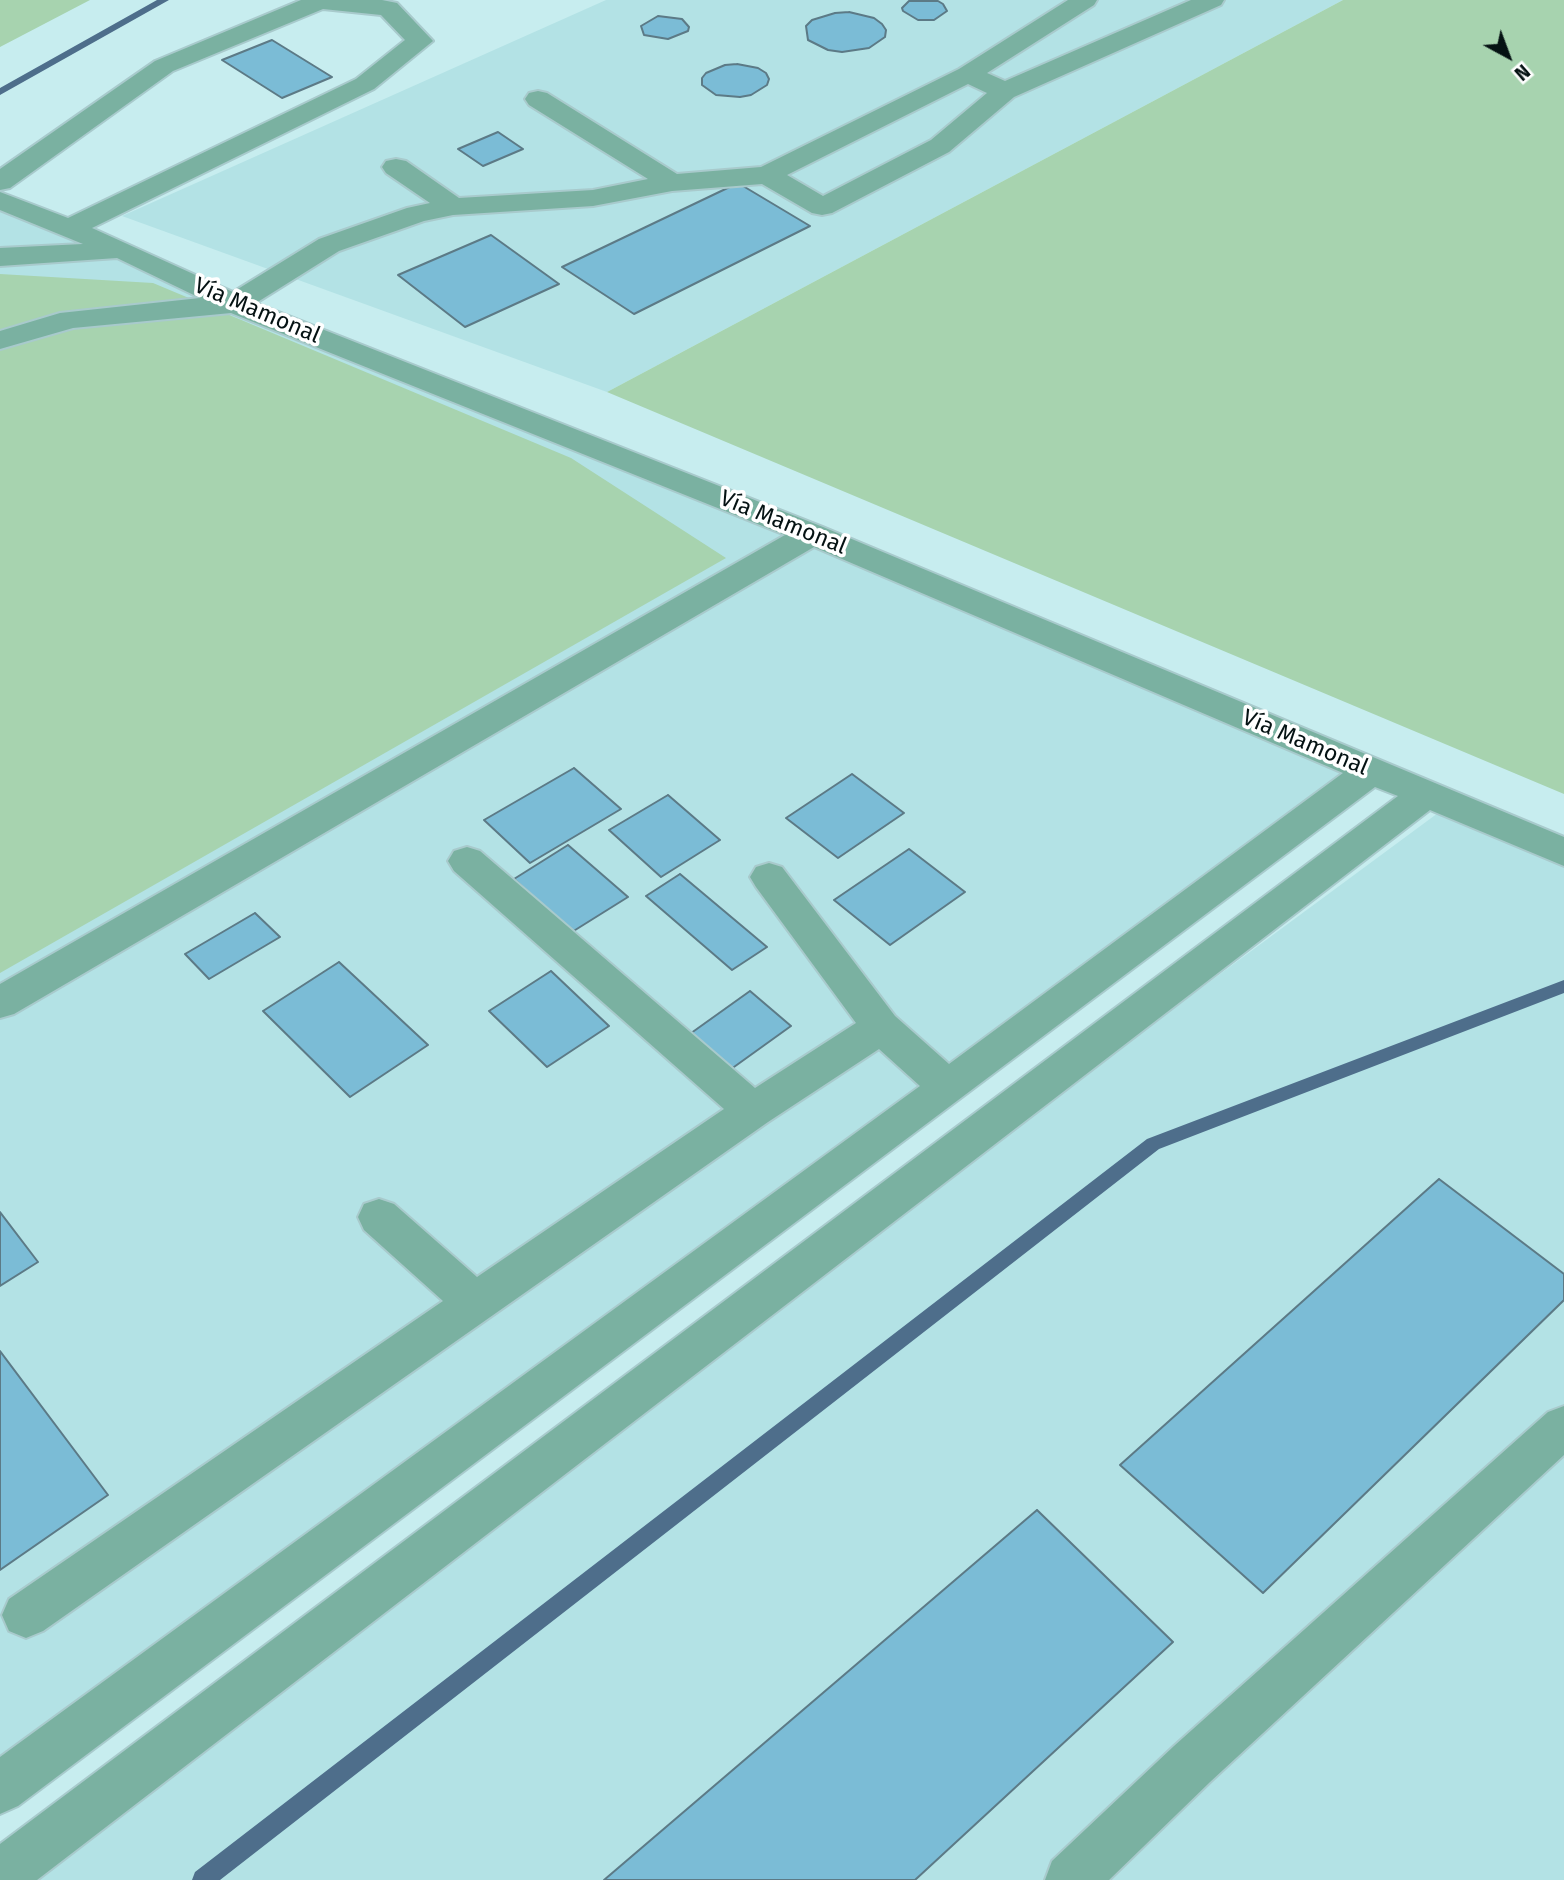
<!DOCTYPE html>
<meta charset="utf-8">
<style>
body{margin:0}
#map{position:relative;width:1564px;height:1880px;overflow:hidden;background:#c7edef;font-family:"Fira Sans",sans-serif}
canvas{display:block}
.north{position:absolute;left:1473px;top:21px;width:70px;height:70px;-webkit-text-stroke:5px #fff;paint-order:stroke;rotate:139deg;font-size:19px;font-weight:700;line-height:28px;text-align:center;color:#051213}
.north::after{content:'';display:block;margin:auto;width:24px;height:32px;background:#051213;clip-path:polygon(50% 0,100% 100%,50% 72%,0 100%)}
</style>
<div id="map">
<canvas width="1564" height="1880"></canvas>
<div class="north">N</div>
</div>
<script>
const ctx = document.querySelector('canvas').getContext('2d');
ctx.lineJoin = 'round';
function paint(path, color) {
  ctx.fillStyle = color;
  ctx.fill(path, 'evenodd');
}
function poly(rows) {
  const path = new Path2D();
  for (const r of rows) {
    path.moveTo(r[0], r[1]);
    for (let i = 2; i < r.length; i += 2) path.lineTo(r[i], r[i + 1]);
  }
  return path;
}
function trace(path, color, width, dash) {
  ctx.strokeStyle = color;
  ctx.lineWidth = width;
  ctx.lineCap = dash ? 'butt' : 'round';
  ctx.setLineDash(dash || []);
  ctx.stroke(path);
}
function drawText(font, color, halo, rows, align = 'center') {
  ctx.font = font + ' "Fira Sans",sans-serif';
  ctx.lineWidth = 7;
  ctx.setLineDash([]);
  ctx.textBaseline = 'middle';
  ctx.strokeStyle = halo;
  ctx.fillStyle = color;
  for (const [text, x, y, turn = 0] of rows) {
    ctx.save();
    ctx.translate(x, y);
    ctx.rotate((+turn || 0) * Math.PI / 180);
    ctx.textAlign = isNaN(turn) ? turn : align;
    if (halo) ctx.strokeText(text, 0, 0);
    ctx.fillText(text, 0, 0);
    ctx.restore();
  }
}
paint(poly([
 [606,0,1343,0,607,392,122,216],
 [0,200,1371,771,948,1087,0,1755],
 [1438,813,1564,865,1564,1880,0,1880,0,1875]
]), '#b3e2e5');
paint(poly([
 [0,0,90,0,0,47],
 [1343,0,1564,0,1564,794,607,392],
 [0,274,153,283,571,458,726,558,0,973]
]), '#a7d3af');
paint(poly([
 [157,0,169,0,0,95,0,88,157,0],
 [1564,980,1564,993,1159,1149,220,1880,192,1880,195,1872,1147,1139,1564,980]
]), '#4e6e8b');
const building = poly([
 [909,1,938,1,943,4,947,11,934,20,918,20,903,11,902,8,909,1],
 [849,12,874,18,882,24,886,30,885,37,869,48,842,52,828,50,808,40,806,26,812,20,835,13,849,12],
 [658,16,682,19,689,27,688,31,668,39,644,35,641,26,658,16],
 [272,40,332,77,282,98,222,60,272,40],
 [737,64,758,68,766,73,769,79,767,85,751,95,740,97,716,95,702,85,702,78,706,73,725,65,737,64],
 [498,132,523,149,483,166,458,149,498,132],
 [738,183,810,226,634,314,562,267,738,183],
 [491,235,559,284,465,327,398,275,491,235],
 [574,768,621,809,530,863,484,820,574,768],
 [852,774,904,813,838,858,786,818,852,774],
 [668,795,720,840,661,877,609,830,668,795],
 [568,845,628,897,572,932,514,879,568,845],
 [909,849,965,892,890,945,834,900,909,849],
 [680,874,767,947,732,970,646,896,680,874],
 [255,913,280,937,209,979,185,954,255,913],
 [339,962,428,1045,350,1097,263,1011,339,962],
 [551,971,609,1026,547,1067,489,1011,551,971],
 [750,991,791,1026,727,1072,687,1036,750,991],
 [1439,1179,1564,1274,1564,1300,1263,1593,1120,1465,1439,1179],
 [0,1212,38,1262,0,1286,0,1212],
 [0,1351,108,1495,0,1570,0,1351],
 [1037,1510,1173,1642,915,1880,604,1880,1037,1510]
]);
paint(building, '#7bbcd6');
trace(building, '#5c7a86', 2);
const minor = poly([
 [301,0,382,0,397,3,433,41,374,89,92,228,233,292,319,239,407,208,430,203,386,173,382,167,386,161,396,159,406,161,459,198,593,190,648,179,529,105,525,99,529,93,538,91,547,93,677,174,761,167,959,69,1068,0,1097,0,1094,5,987,73,1005,81,1191,0,1224,0,1221,5,1014,97,949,152,832,213,822,215,812,213,762,184,672,191,593,206,453,215,424,221,339,251,256,303,823,527,1564,837,1564,866,1430,810,37,1880,0,1880,0,1844,1398,796,1375,787,18,1806,0,1814,0,1757,920,1086,879,1049,768,1122,43,1631,26,1638,9,1631,2,1615,9,1599,443,1301,364,1230,358,1217,364,1204,379,1199,394,1204,477,1277,724,1109,454,871,448,861,454,851,467,847,480,851,755,1088,856,1023,756,887,750,877,756,867,769,863,782,867,895,1016,949,1064,1343,773,814,547,14,1014,0,1018,0,984,785,535,231,313,73,328,0,349,0,331,60,313,200,298,117,258,0,266,0,248,83,244,0,210,0,192,68,218,356,79,405,40,381,15,323,9,173,71,10,188,0,190,0,169,155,61,301,0],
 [968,84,987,93,931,140,823,196,787,175,968,84],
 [1564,1406,1564,1455,1210,1782,1109,1880,1045,1880,1052,1861,1174,1746,1548,1412,1564,1406]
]);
trace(minor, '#a8cacc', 4);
paint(minor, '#7ab1a1');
drawText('23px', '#051213', '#fff', [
 ["Vía Mamonal",257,311,23],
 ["Vía Mamonal",783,523,22],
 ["Vía Mamonal",1305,743,23]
]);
</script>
